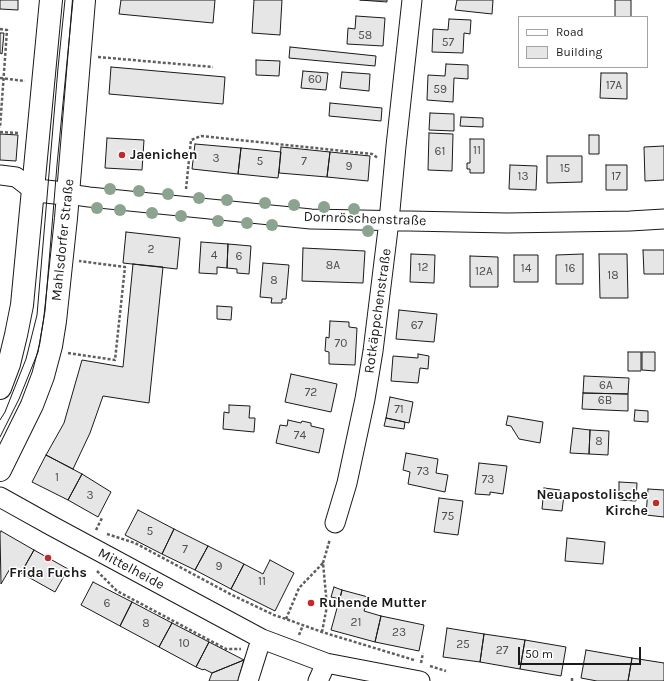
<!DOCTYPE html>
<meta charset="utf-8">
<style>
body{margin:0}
#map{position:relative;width:664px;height:681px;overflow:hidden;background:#fff;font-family:Karla,sans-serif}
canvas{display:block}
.legend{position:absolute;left:518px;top:16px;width:130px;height:52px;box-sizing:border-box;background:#fff;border:1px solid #a3a3a3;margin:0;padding:5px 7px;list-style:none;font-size:12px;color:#1a1a1a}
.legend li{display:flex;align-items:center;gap:8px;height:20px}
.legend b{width:20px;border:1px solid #a3a3a3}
.scale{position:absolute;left:518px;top:647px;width:123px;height:18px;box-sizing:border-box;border:2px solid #1a1a1a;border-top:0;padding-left:5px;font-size:12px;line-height:14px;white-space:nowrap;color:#1a1a1a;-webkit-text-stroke:3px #fff;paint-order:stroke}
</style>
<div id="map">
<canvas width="664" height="681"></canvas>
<ul class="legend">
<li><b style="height:5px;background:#fff"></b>Road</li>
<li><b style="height:11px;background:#e6e6e6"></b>Building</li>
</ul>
<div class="scale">50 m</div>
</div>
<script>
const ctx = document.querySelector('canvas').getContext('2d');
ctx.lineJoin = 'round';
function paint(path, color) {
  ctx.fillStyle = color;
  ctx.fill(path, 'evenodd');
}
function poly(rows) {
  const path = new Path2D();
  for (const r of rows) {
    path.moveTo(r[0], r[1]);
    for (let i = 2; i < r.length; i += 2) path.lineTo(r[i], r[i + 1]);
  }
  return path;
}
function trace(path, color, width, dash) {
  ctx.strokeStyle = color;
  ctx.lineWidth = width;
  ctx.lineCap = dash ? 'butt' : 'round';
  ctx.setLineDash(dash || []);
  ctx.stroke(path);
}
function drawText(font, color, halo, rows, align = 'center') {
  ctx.font = font + ' Karla,sans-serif';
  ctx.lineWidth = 3;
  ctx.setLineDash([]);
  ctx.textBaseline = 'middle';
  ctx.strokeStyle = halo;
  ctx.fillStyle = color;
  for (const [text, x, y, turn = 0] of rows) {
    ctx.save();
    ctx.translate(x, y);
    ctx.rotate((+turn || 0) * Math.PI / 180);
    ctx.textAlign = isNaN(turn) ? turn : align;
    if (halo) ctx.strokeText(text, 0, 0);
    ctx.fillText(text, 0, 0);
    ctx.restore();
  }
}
const building = poly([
 [0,0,18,0,18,10,0,9,0,0],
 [121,0,215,0,213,23,119,14,121,0],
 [254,0,282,0,280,35,252,33,254,0],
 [360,0,387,0,387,2,360,0],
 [457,0,493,0,492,14,455,10,457,0],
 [615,0,631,0,631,17,615,17,615,0],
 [356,16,385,18,383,46,347,44,348,28,355,29,356,16],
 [449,19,471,20,470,34,464,33,463,53,432,52,433,29,448,30,449,19],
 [0,33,4,33,2,54,0,53,0,33],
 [290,47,376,56,375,66,289,58,290,47],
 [256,60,280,61,279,76,256,75,256,60],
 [446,64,468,65,468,79,454,78,453,102,427,100,428,75,445,76,446,64],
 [111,67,225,77,223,104,109,94,111,67],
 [303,71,328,73,326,90,301,88,303,71],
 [342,72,370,74,369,91,340,88,342,72],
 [601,73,627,73,627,99,600,98,601,73],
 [330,103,382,108,381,121,329,116,330,103],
 [430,113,454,114,454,131,429,130,430,113],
 [461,117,483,118,483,127,460,126,461,117],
 [429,133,453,134,452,171,428,170,429,133],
 [0,134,18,135,16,161,0,160,0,134],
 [589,135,599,135,599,154,589,154,589,135],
 [107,138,144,140,142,170,105,168,107,138],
 [470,139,484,139,484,173,470,173,470,169,467,169,467,163,470,163,470,139],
 [195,144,241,148,238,174,192,169,195,144],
 [664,146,664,180,645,181,644,147,664,146],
 [281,147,330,152,327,177,279,173,281,147],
 [241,148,281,152,278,178,238,174,241,148],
 [330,152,370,156,368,181,327,177,330,152],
 [547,156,582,156,582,182,547,183,547,156],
 [510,165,537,166,536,190,509,189,510,165],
 [606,165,627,165,627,190,606,190,606,165],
 [126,232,180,238,177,269,123,263,126,232],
 [201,242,228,244,227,268,217,267,217,274,199,273,201,242],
 [228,244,251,246,249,274,237,273,237,269,227,268,228,244],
 [303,248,365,251,363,283,302,281,303,248],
 [643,250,664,250,664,274,644,274,643,250],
 [411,254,435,255,434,283,410,282,411,254],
 [583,254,583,284,556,284,556,255,583,254],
 [599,254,627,254,628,298,600,298,599,254],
 [514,255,538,255,538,282,514,282,514,255],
 [470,256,498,257,498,287,470,287,470,256],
 [263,263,289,265,286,299,282,299,282,303,271,303,272,298,260,297,263,263],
 [133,264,163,267,149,403,103,396,90,433,73,469,46,455,64,423,82,360,123,367,133,264],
 [217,306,232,307,231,320,217,319,217,306],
 [399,310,437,314,434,342,396,339,399,310],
 [330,321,349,322,349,327,357,328,355,365,329,364,329,352,325,351,326,337,329,338,330,321],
 [628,352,641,352,641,371,628,371,628,352],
 [642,352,655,352,655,371,642,370,642,352],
 [418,354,429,356,428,369,420,368,418,383,391,381,393,356,418,358,418,354],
 [291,374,337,384,331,412,285,402,291,374],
 [584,376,629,378,628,394,583,393,584,376],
 [583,393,628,394,628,411,582,409,583,393],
 [390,397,413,402,409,423,386,418,390,397],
 [229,405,250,406,249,418,255,418,254,432,223,429,224,412,229,413,229,405],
 [635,410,648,411,648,422,634,421,635,410],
 [508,416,543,422,540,443,519,439,511,426,506,425,508,416],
 [386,418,405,422,404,429,384,426,386,418],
 [288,420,301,423,302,421,311,423,311,426,324,429,319,453,276,443,280,425,287,426,288,420],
 [573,428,590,430,589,454,570,453,573,428],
 [590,430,609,431,608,455,589,454,590,430],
 [406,453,438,459,436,473,448,475,445,492,408,484,410,472,403,470,406,453],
 [46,455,82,474,68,500,32,482,46,455],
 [479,463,507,466,503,494,490,492,490,495,475,494,479,463],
 [82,474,111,492,98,517,68,500,82,474],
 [619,482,637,483,636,501,619,500,619,482],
 [544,488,560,490,559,494,564,495,562,511,542,509,544,488],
 [648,489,664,490,664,517,646,515,648,489],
 [439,498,463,501,458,535,434,532,439,498],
 [138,510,174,529,162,554,125,535,138,510],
 [174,529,208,546,195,570,162,554,174,529],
 [1,531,34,550,21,573,11,567,1,584,0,533,1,531],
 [567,538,605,542,603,564,565,561,567,538],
 [208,546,244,564,231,589,195,570,208,546],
 [34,550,68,569,55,592,21,573,34,550],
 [270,560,294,573,275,611,231,589,244,564,263,574,270,560],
 [93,582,132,602,120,626,81,605,93,582],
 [334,587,342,590,340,599,331,597,334,587],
 [342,590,368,597,364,611,381,616,375,642,331,630,342,590],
 [132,602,172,623,159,647,120,626,132,602],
 [381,616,424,625,419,651,375,642,381,616],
 [172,623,209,642,196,667,159,647,172,623],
 [447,628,484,634,480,662,443,657,447,628],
 [484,634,525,640,520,669,480,662,484,634],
 [525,640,566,647,561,676,520,669,525,640],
 [209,642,244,660,212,673,204,669,203,670,196,667,209,642],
 [586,650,632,658,628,681,597,681,581,678,586,650],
 [632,658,664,663,664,681,628,681,632,658],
 [244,660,238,681,209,681,212,673,244,660]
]);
paint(building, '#e6e6e6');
trace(building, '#1a1a1a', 1);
const minor = poly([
 [0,175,16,177,33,190],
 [68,194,89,197,311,219,507,223,630,221,664,219],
 [0,497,52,526,262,639,326,663,420,681],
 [335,523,347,483,365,399,373,351,389,221,396,146,412,0],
 [248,681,258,649,262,639],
 [318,681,326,663]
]);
const major = poly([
 [33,190,68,194],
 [0,388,9,364,16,335,22,305,51,0],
 [0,470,32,405,43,376,51,346,55,321,66,218,84,0]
]);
trace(minor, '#1a1a1a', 21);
trace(major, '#1a1a1a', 24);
trace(poly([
 [0,29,7,30,0,128],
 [98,57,213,67],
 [0,78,25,81],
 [0,132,19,133],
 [186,189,191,140,201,136,372,154,378,158],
 [68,353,115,360,125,267,79,261],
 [96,530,102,518],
 [107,534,135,543,232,595,274,615,286,619,322,632,414,660],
 [323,563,330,539],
 [97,571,117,591,226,649,241,649],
 [286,619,299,588,323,563,327,606,322,632],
 [299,635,303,625],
 [421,663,423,653],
 [430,666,446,671],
 [572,681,572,677]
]), '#5f5f5f', 2.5, [3, 2]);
trace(minor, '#fff', 19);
trace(major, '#fff', 22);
trace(poly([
 [0,420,5,412,26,359,37,315,58,68,65,0],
 [0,437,19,399,38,352,45,311,57,165,73,0]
]), '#1a1a1a', 1);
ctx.fillStyle = '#8aa48f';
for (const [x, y] of [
 [110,189],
 [139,191],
 [168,194],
 [199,198],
 [227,200],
 [265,203],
 [294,205],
 [324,207],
 [97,208],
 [354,209],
 [120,210],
 [152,213],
 [181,216],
 [218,221],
 [247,223],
 [272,225],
 [368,231]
]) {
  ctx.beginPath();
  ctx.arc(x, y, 6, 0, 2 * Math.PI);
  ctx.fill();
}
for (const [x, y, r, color] of [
 [122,155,4,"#c62828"],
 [656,503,4,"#c62828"],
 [48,558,4,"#c62828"],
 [311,603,4,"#c62828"]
]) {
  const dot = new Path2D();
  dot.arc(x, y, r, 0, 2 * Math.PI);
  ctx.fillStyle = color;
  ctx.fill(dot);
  trace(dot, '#fff', 1.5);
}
drawText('12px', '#4d4d4d', null, [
 ["58",365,36],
 ["57",448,43],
 ["60",315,80],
 ["17A",614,86],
 ["59",440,90],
 ["11",477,151],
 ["61",440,152],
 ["3",216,159],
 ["5",260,162],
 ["7",304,162],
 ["9",349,167],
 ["15",565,169],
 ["13",523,177],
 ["17",616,177],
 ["2",151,250],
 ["4",214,256],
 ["6",239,257],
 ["8A",333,266],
 ["12",423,268],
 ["14",526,269],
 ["16",570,269],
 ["12A",484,272],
 ["18",613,276],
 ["8",274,281],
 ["67",417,326],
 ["70",341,344],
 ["6A",606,386],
 ["72",311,393],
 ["6B",605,401],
 ["71",399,410],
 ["74",300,436],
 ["8",599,442],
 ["73",423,472],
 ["1",57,478],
 ["73",488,480],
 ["3",90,496],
 ["75",448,517],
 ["5",150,532],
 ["7",185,550],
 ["9",219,567],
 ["11",262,582],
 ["6",107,604],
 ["21",356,623],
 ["8",146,624],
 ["23",399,633],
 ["10",184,644],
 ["25",463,645],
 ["27",502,651]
]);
drawText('bold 14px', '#1a1a1a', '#fff', [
 ["Jaenichen",130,155],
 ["Neuapostolische",648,495,"right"],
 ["Kirche",648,511,"right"],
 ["Frida Fuchs",48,573,"center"],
 ["Ruhende Mutter",319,603]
], 'left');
drawText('14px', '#1a1a1a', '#fff', [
 ["Dornröschenstraße",365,219,2],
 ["Mahlsdorfer Straße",63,240,-84],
 ["Rotkäppchenstraße",378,311,-82],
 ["Mittelheide",131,569,28]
]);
</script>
